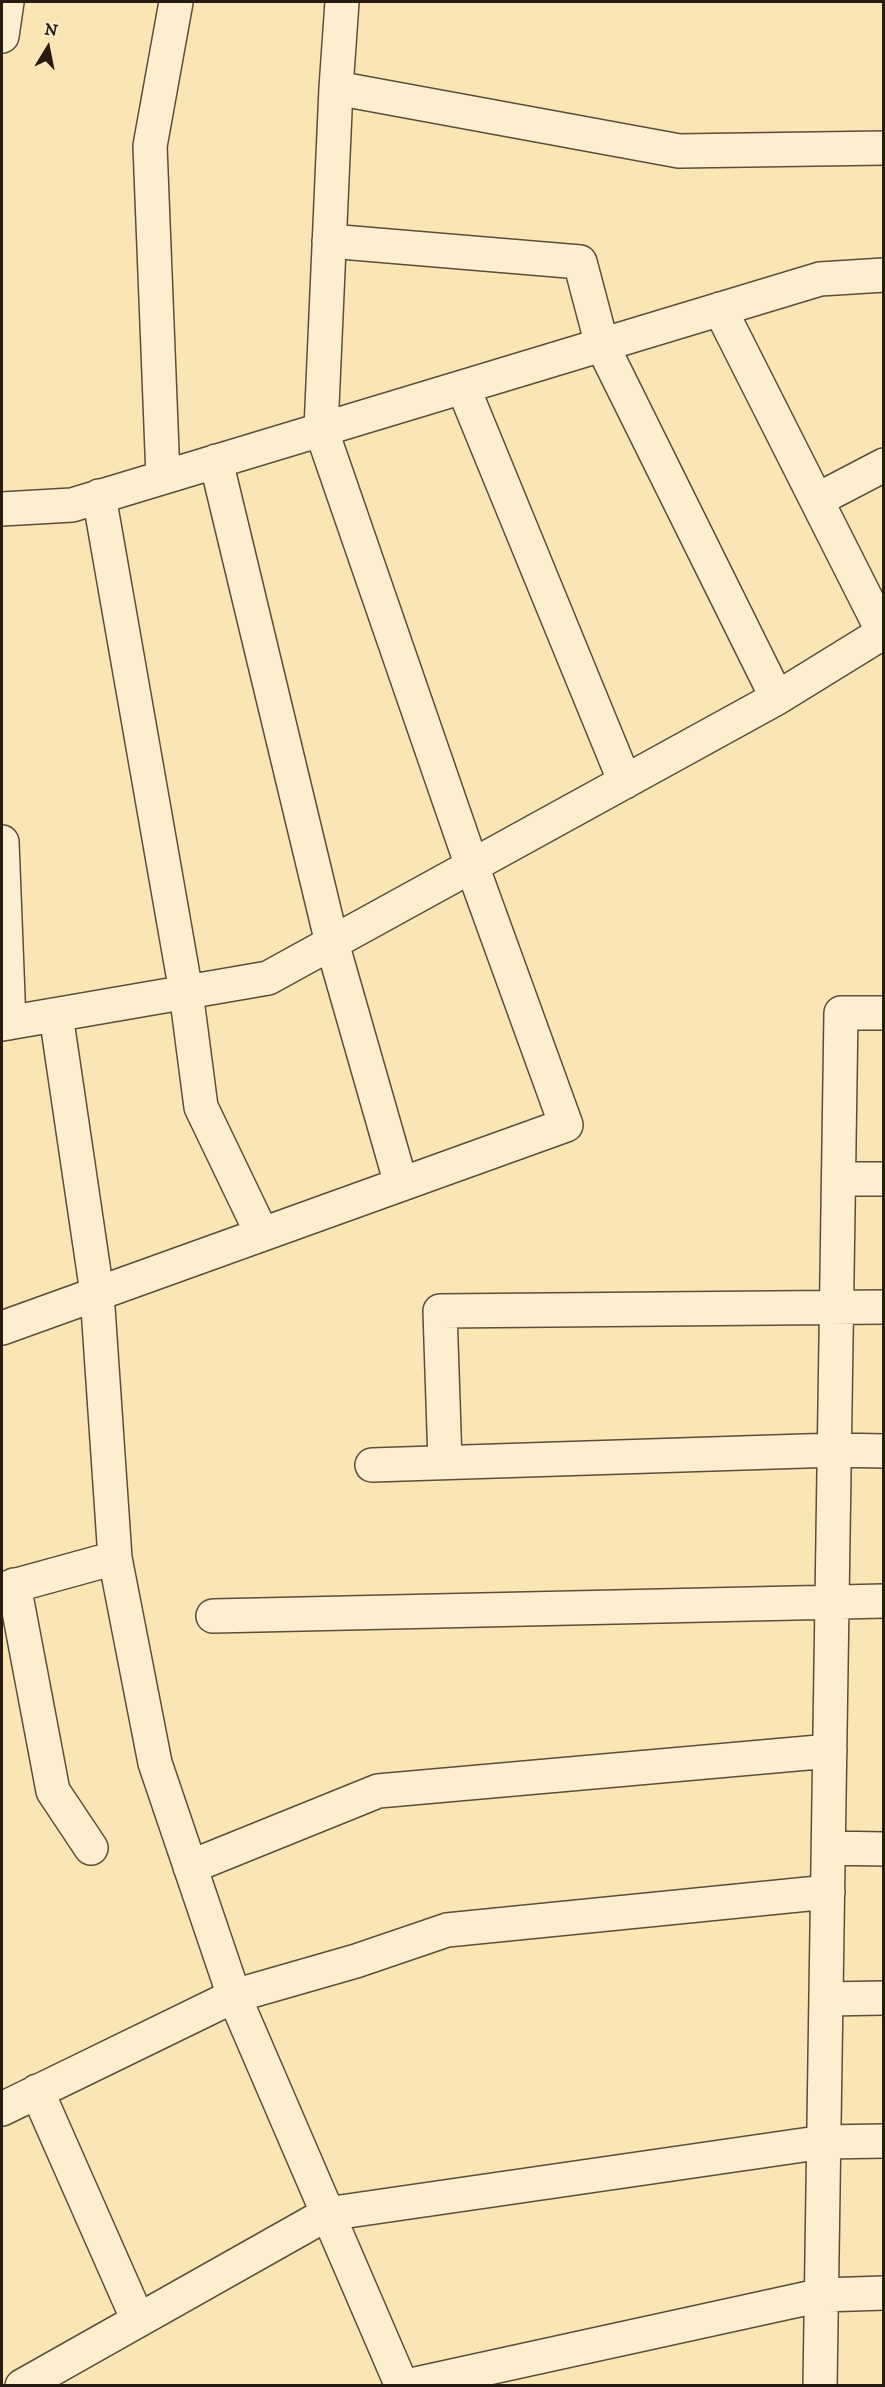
<!DOCTYPE html>
<style>
body{margin:0}
#map{position:relative;width:885px;height:2387px;overflow:hidden;background:#fae5b5;font-family:"IM FELL DW Pica",serif}
canvas{display:block}
.frame{position:absolute;inset:0;border:3px solid #271b11;pointer-events:none}
.north{position:absolute;left:18px;top:18px;width:60px;height:60px;-webkit-text-stroke:4px #fceecf;paint-order:stroke;rotate:10deg;font-size:16px;font-weight:700;line-height:24px;text-align:center;color:#271b11}
.north::after{content:'';display:block;margin:auto;width:21px;height:27px;background:#271b11;clip-path:polygon(50% 0,100% 100%,50% 72%,0 100%)}
</style>
<div id="map">
<canvas width="885" height="2387"></canvas>
<div class="frame"></div>
<div class="north">N</div>
</div>
<script>
const ctx = document.querySelector('canvas').getContext('2d');
ctx.lineJoin = 'round';
function poly(rows) {
  const path = new Path2D();
  for (const r of rows) {
    path.moveTo(r[0], r[1]);
    for (let i = 2; i < r.length; i += 2) path.lineTo(r[i], r[i + 1]);
  }
  return path;
}
function trace(path, color, width, dash) {
  ctx.strokeStyle = color;
  ctx.lineWidth = width;
  ctx.lineCap = dash ? 'butt' : 'round';
  ctx.setLineDash(dash || []);
  ctx.stroke(path);
}
const minor = poly([
 [2,36,7,2],
 [336,88,679,151,884,148],
 [329,241,580,262,602,345,777,698],
 [720,309,883,632],
 [463,387,625,782],
 [216,461,332,943,401,1184],
 [163,477,150,146,176,2],
 [99,496,186,992,201,1107,262,1234],
 [817,500,884,465],
 [2,509,72,505,820,279,884,275],
 [2,842,9,1023],
 [56,1015,97,1293,115,1558,155,1763,234,1996,402,2386],
 [2,1024,268,978,777,698,884,632],
 [839,1179,884,1179],
 [2,1328,566,1125,472,866,321,429,336,88,342,2],
 [445,1462,440,1311,884,1307],
 [372,1465,835,1450,884,1451],
 [14,1585,53,1791,91,1848],
 [2,1589,115,1558],
 [213,1616,884,1601],
 [829,1848,884,1849],
 [190,1867,378,1791,830,1751],
 [826,1999,884,1998],
 [37,2091,138,2320],
 [2,2109,234,1996,356,1961,447,1930,828,1892],
 [22,2386,327,2214,824,2142,884,2141],
 [406,2386,822,2295,884,2293],
 [820,2386,841,1013,884,1013]
]);
trace(minor, '#5c4e3a', 36);
trace(minor, '#fceecf', 33);
</script>
